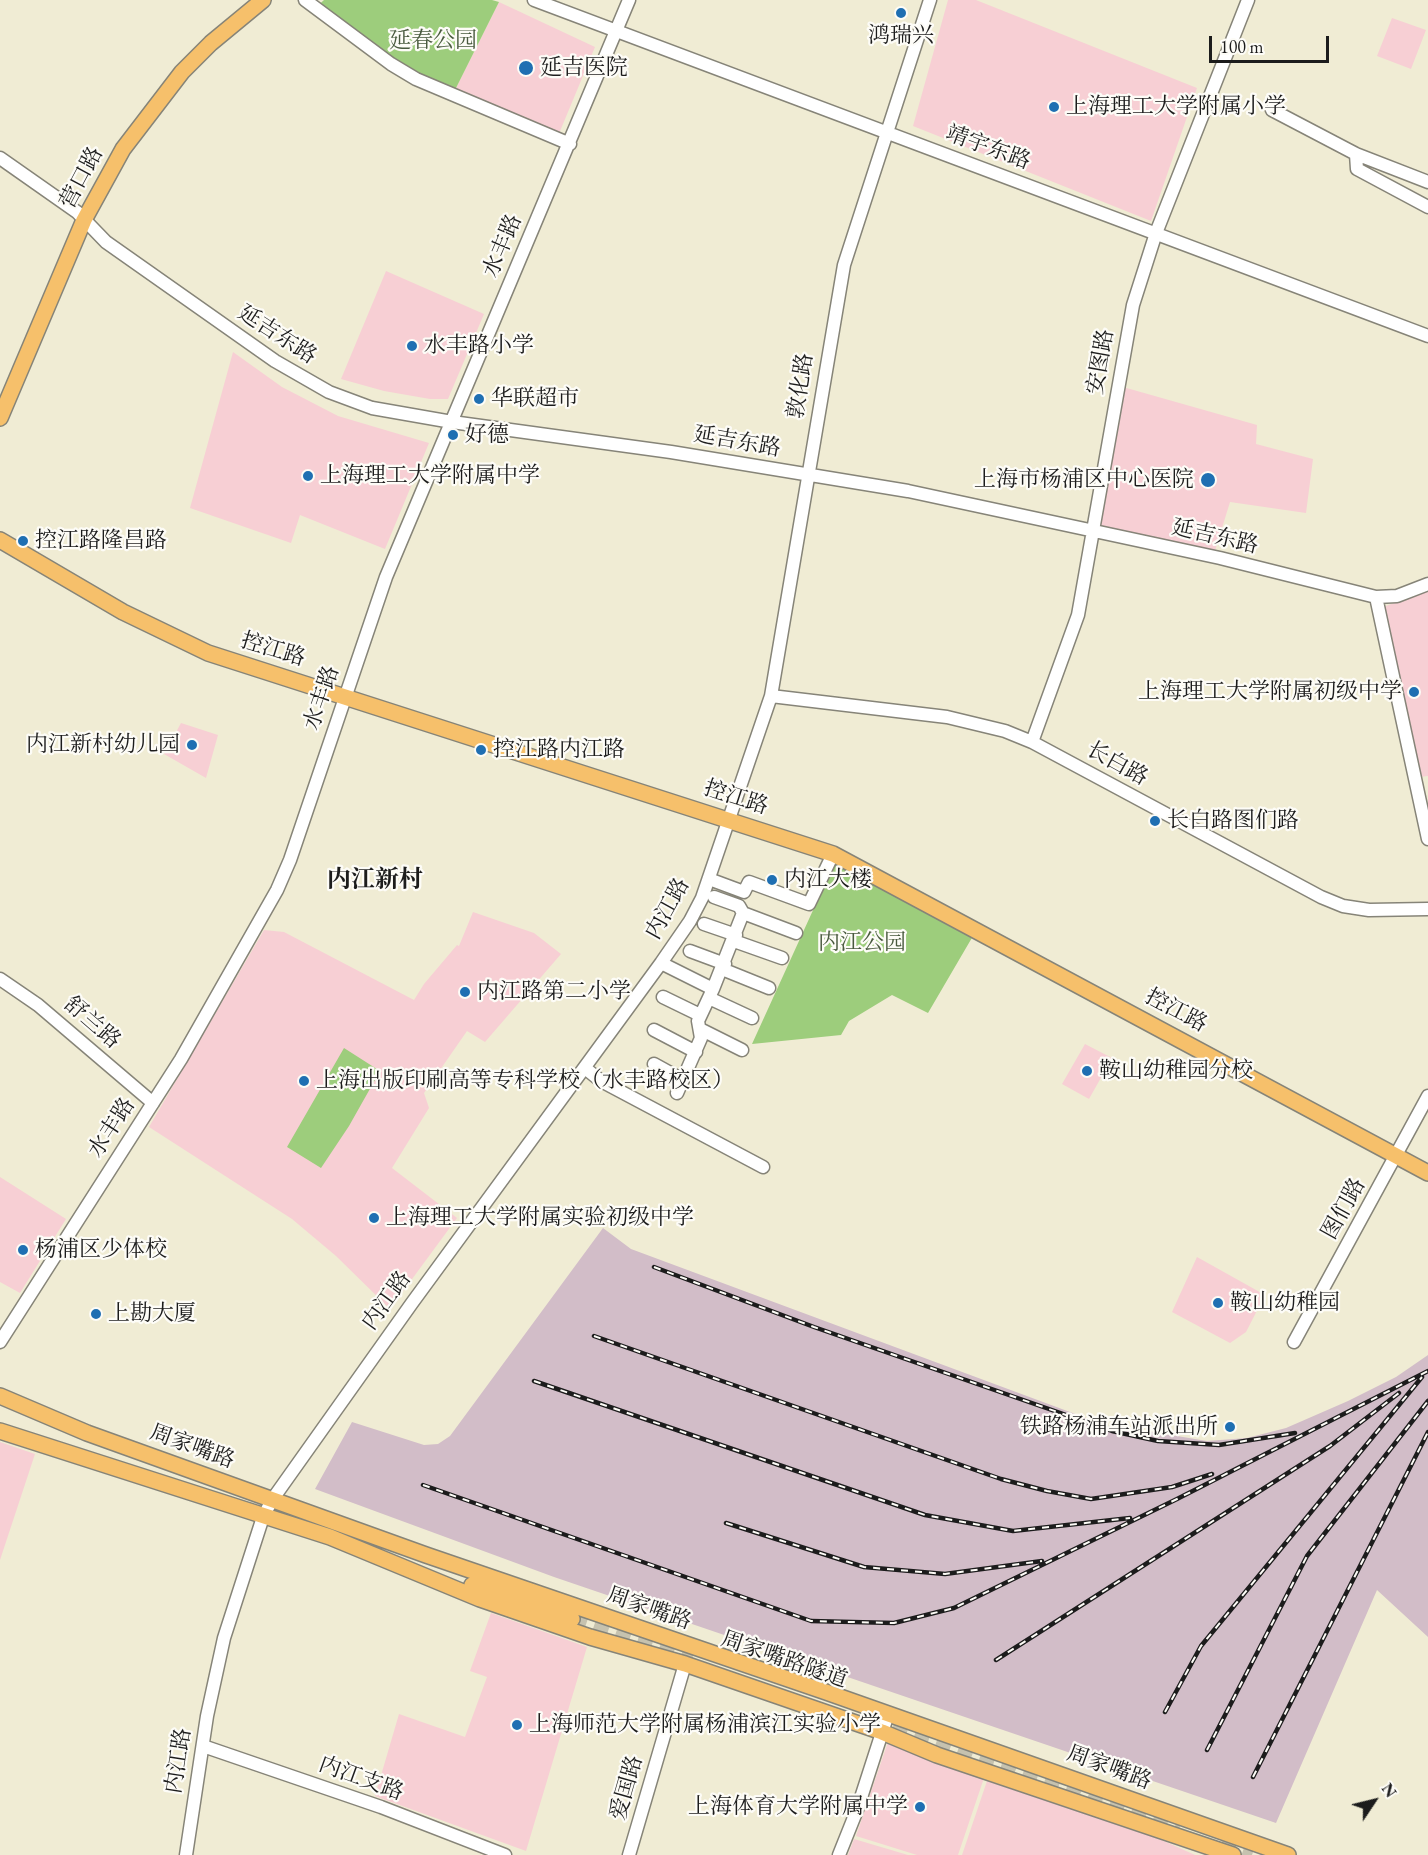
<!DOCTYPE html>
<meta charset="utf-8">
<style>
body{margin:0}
#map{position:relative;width:1428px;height:1855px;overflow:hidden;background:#f0ecd4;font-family:"EB Garamond",serif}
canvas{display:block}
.north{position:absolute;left:1344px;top:1771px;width:60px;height:60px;-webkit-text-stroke:4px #fdfcf7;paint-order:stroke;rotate:55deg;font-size:16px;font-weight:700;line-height:24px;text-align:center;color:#1c1c1c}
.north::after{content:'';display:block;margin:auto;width:21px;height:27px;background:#1c1c1c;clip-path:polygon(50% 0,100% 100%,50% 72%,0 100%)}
.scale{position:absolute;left:1209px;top:36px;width:120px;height:27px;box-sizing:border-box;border:3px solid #1c1c1c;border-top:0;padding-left:8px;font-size:18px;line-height:21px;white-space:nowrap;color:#1c1c1c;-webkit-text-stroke:4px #fdfcf7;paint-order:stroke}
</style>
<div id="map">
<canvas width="1428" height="1855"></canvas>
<div class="north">N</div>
<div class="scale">100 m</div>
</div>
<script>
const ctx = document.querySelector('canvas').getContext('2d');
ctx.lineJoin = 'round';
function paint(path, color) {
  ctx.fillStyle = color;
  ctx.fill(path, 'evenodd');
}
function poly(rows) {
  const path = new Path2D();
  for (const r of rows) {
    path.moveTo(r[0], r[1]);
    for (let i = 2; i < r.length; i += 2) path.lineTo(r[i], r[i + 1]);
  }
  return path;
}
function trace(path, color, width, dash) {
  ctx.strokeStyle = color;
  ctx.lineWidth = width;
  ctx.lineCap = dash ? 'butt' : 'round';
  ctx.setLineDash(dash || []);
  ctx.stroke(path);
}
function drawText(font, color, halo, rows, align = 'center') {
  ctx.font = font + ' "EB Garamond","Noto Serif SC",serif';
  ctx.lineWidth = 4.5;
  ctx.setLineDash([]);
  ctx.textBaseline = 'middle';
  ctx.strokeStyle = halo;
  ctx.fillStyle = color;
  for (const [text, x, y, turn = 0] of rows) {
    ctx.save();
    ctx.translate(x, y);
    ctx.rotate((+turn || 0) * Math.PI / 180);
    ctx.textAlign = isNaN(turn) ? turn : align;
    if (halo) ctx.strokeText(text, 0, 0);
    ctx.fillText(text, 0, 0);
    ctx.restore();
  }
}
paint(poly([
 [948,0,976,0,1197,88,1151,221,913,126],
 [499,2,595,47,558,136,455,90],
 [1392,18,1426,30,1411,69,1377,56],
 [386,271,484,314,448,399,430,399,384,391,341,379],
 [233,352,282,387,338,416,429,443,385,549,300,515,291,543,190,508],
 [1123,387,1257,425,1256,444,1313,459,1306,513,1230,502,1214,554,1097,527],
 [1428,591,1428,776,1419,777,1383,607],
 [181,723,218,735,206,778,164,754],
 [473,912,534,933,561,954,485,1042,467,1031,424,1093,429,1108,392,1168,457,1218,390,1309,336,1256,292,1219,149,1127,264,930,284,932,414,1000,424,984,457,945,459,946],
 [1085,1044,1112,1058,1089,1099,1062,1084],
 [0,1177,66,1219,20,1293,0,1282],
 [1197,1257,1265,1295,1246,1332,1230,1343,1172,1312],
 [0,1442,35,1454,0,1560],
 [491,1613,587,1647,526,1851,375,1796,399,1714,465,1737,487,1677,470,1671],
 [888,1742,984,1778,958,1855,917,1855,856,1836],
 [987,1781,1155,1837,1195,1855,962,1855],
 [854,1839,908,1855,848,1855]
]), '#f7cfd4');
paint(poly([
 [603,1228,631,1249,1113,1428,1117,1426,1207,1441,1247,1438,1286,1428,1348,1401,1396,1377,1428,1355,1428,1637,1377,1590,1276,1823,554,1577,315,1489,352,1422,424,1445,438,1444,450,1436]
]), '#d2bdc8');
paint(poly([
 [324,0,492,0,499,2,455,90,429,84,312,11],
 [835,862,973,936,928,1013,892,995,849,1021,841,1035,752,1044],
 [344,1048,380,1071,349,1126,321,1168,287,1147]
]), '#9dcd7c');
trace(poly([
 [572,1619,692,1659],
 [871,1720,1179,1829],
 [1221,1844,1252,1855]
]), '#c6c2af', 15, [15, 8]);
const minor = poly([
 [305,0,391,64,416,79,570,144],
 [534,0,1428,336],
 [1272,110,1356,154,1428,182],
 [1356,154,1357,169,1428,207],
 [0,158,77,212,106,242,275,361,329,392,372,408,452,422,671,452,908,491,1220,558,1376,597,1397,596,1428,584],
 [1376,597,1428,839],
 [771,696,947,717,1005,731,1032,742,1321,897,1343,906,1369,910,1428,909],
 [1032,742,1078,615,1133,305,1156,233,1248,0],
 [709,879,744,892,749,882,809,904,833,854],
 [743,913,796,933],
 [704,924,736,935],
 [734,941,782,958],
 [690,951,725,964],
 [661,963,713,989,743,913,739,906,714,897],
 [722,969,769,988],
 [0,979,38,1005,153,1103],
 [663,997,700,1015],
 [709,998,752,1018],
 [700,1029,742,1050],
 [654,1030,696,1052],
 [654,1064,683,1080],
 [585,1068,601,1081,763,1167],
 [677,1093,701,1038,698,1021,713,989],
 [0,1342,181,1059,277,890,290,860,386,577,629,0],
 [1294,1342,1428,1096],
 [203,1746,381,1807,505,1855],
 [186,1855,207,1716,224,1638,263,1517,272,1500,412,1303,661,963,690,921,702,898,771,696,844,265,930,0],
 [629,1855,685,1664],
 [839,1855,857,1810,888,1714]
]);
const major = poly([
 [0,418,84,220,123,149,182,72,211,43,263,0],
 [0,540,123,612,208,653,833,854,1428,1173],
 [0,1396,87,1433,426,1555,826,1692,1288,1855],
 [0,1431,330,1537,480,1599,590,1637,685,1664,882,1732,937,1755,1233,1855],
 [472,1585,572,1619]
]);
trace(minor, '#868478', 15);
trace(major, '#868478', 18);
trace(minor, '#fff', 12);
trace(major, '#f6c06b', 15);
const rail = poly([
 [654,1267,814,1327,1112,1431,1158,1441,1219,1445,1295,1433],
 [594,1336,1001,1479,1047,1491,1091,1499,1172,1487,1212,1474],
 [534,1381,925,1515,1013,1531,1130,1518],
 [423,1485,811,1621,894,1623,954,1608,1177,1499,1428,1371],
 [726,1523,864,1567,945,1574,1042,1561],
 [996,1660,1330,1446,1399,1393],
 [1165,1712,1201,1646,1422,1377],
 [1207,1750,1307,1556,1428,1401],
 [1253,1777,1428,1432]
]);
trace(rail, '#1c1c1c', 4.5);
trace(rail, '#fdfcf7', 2, [7]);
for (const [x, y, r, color] of [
 [901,13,6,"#1f6fb2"],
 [526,68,8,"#1f6fb2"],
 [1054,107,6,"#1f6fb2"],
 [412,346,6,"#1f6fb2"],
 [479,399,6,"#1f6fb2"],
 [453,435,6,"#1f6fb2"],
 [308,476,6,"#1f6fb2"],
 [1208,480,8,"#1f6fb2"],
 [23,541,6,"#1f6fb2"],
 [1414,692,6,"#1f6fb2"],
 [192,745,6,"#1f6fb2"],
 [481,750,6,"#1f6fb2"],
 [1155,821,6,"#1f6fb2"],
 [772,880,6,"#1f6fb2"],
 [465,992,6,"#1f6fb2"],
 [1087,1071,6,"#1f6fb2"],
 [304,1081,6,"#1f6fb2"],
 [374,1218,6,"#1f6fb2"],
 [23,1250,6,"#1f6fb2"],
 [1218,1303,6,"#1f6fb2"],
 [96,1314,6,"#1f6fb2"],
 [1230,1427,6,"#1f6fb2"],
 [517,1725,6,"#1f6fb2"],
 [920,1807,6,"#1f6fb2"]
]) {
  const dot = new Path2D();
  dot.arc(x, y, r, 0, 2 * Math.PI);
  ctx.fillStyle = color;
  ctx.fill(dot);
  trace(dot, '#fdfcf7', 2);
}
drawText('22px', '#1c1c1c', '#fdfcf7', [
 ["鸿瑞兴",901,36,"center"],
 ["延吉医院",540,68],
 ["上海理工大学附属小学",1066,107],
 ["水丰路小学",424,346],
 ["华联超市",491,399],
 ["好德",465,435],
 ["上海理工大学附属中学",320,476],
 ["上海市杨浦区中心医院",1194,480,"right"],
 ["控江路隆昌路",35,541],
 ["上海理工大学附属初级中学",1402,692,"right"],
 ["内江新村幼儿园",180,745,"right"],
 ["控江路内江路",493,750],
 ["长白路图们路",1167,821],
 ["内江大楼",784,880],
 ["内江路第二小学",477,992],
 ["鞍山幼稚园分校",1099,1071],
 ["上海出版印刷高等专科学校（水丰路校区）",316,1081],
 ["上海理工大学附属实验初级中学",386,1218],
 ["杨浦区少体校",35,1250],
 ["鞍山幼稚园",1230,1303],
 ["上勘大厦",108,1314],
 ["铁路杨浦车站派出所",1218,1427,"right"],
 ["上海师范大学附属杨浦滨江实验小学",529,1725],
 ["上海体育大学附属中学",908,1807,"right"]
], 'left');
drawText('22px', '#495a3e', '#fdfcf7', [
 ["延春公园",433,41],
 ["内江公园",862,943]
]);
drawText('22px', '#1c1c1c', '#fdfcf7', [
 ["靖宇东路",988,148,20],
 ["营口路",82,178,-62],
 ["水丰路",503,246,-67],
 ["延吉东路",277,335,33],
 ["安图路",1101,362,-80],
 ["敦化路",801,386,-81],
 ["延吉东路",737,442,10],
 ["延吉东路",1215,537,13],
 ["控江路",273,650,17],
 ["水丰路",322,698,-71],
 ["长白路",1117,764,29],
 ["控江路",736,798,18],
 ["内江路",668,909,-61],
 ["控江路",1176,1011,28],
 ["舒兰路",92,1023,41],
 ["水丰路",112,1128,-57],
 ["图们路",1344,1209,-61],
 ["内江路",387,1301,-54],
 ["周家嘴路",192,1447,20],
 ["周家嘴路",649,1609,19],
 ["周家嘴路隧道",784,1660,19],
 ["内江路",179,1761,-81],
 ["周家嘴路",1109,1768,20],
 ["内江支路",361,1779,20],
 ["爱国路",627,1788,-74]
]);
drawText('bold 24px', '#1c1c1c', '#fdfcf7', [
 ["内江新村",375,880]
]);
</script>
